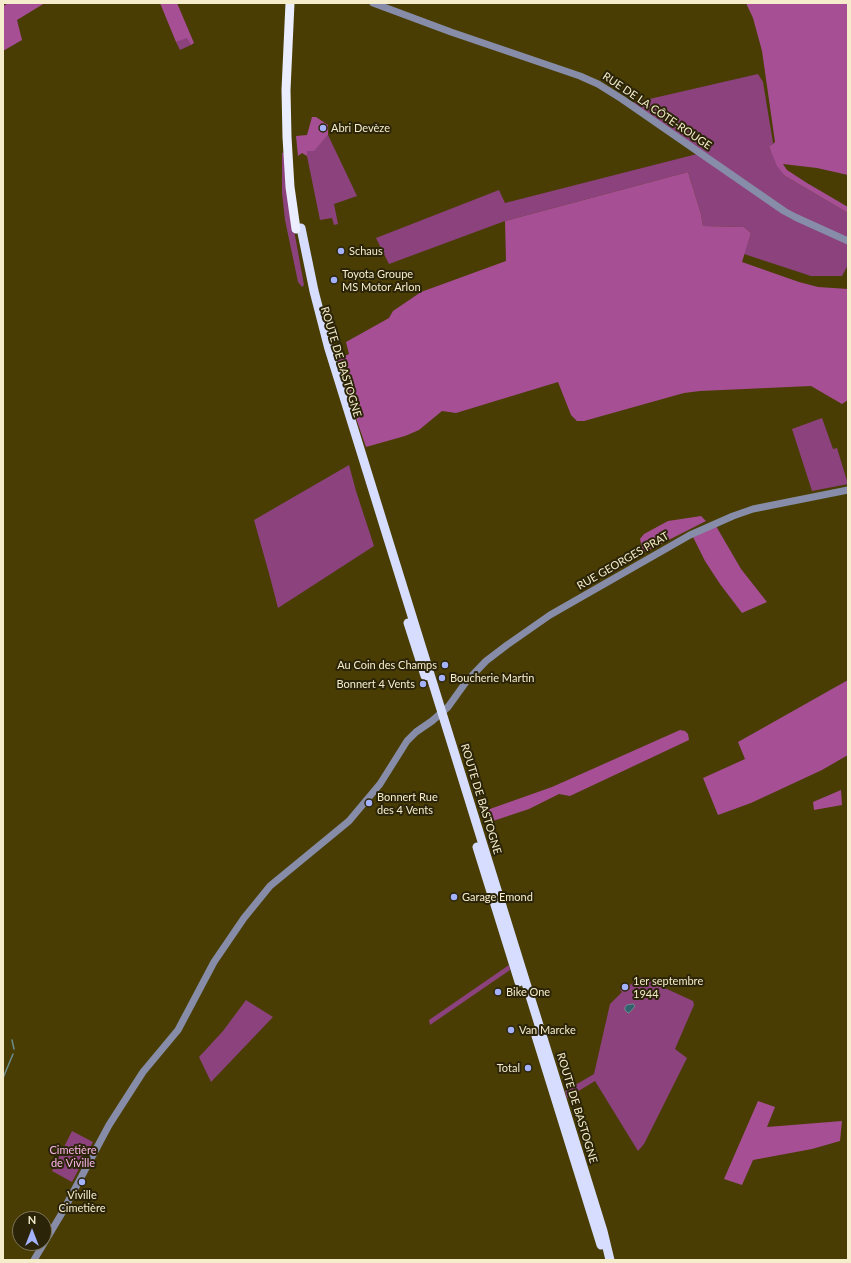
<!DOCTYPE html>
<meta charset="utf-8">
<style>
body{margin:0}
#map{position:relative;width:851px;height:1263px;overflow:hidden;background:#493d04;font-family:Lato,sans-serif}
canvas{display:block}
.frame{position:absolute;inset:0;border:4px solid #f5eccb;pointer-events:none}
.north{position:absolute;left:12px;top:1211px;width:40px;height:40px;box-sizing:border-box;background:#2b2408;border:1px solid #7c7456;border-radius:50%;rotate:0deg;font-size:11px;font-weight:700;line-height:16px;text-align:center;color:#f5eccb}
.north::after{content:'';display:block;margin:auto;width:14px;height:18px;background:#a4b2fc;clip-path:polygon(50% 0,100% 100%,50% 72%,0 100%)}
</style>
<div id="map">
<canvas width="851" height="1263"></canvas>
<div class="frame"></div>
<div class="north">N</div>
</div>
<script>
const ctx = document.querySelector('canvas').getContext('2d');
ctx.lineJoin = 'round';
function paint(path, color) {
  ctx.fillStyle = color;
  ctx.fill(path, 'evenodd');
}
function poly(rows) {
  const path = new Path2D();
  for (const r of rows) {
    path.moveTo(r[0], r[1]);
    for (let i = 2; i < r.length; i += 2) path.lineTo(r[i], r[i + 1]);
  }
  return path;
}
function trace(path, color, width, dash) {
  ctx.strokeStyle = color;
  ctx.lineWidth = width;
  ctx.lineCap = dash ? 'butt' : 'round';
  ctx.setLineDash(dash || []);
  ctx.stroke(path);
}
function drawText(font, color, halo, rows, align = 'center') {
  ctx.font = font + ' Lato,sans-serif';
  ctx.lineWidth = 4;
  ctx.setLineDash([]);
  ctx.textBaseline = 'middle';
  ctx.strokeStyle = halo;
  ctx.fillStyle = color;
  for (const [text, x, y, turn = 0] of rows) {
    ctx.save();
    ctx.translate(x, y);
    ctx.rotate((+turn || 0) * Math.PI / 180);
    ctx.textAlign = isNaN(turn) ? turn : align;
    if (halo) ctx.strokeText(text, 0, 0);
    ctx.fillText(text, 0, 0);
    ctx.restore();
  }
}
paint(poly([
 [187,37,191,45,180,50,176,42],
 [758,74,763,82,773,143,769,148,785,176,848,213,848,238,794,214,632,103],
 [328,135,357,196,334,204,338,224,334,225,332,218,320,220,307,156,307,151,314,150],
 [282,153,284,153,290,208,304,285,302,287,298,282,285,220,282,193],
 [697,154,790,218,848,243,848,265,842,276,811,276,744,254,751,233,744,227,703,226,701,214,688,172,505,221,389,264,376,238,499,190,505,203],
 [822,418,833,449,837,448,848,484,812,491,792,429],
 [349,465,356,491,374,546,278,608,270,577,254,520],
 [509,965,510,970,430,1025,429,1020],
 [641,977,693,1001,694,1005,675,1049,687,1058,644,1144,638,1151,595,1081,567,1098,565,1091,594,1074,610,1004,622,992,620,990,627,983,630,985],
 [246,1000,273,1017,211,1082,199,1057,223,1031],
 [72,1131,93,1142,72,1182,52,1171]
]), '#8c427d');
paint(poly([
 [9,3,45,3,17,20,22,40,3,51,3,6],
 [160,3,177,3,194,43,191,45,187,38,176,42],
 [746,3,848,3,848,175,817,168,783,164,787,170,807,183,848,207,848,213,785,176,777,166,769,147,775,142,762,51,753,18],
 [312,117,316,117,328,125,328,135,314,151,307,151,307,156,302,153,298,156,296,136,307,135],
 [688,172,701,214,703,226,744,227,751,233,742,262,799,282,818,287,848,289,848,400,842,404,811,386,700,391,684,393,584,421,577,421,571,415,558,382,456,413,442,411,419,430,405,436,366,447,336,360,349,354,346,342,389,318,393,311,421,292,506,261,505,221],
 [701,516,706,521,643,553,640,539,644,534,668,521],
 [716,526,741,569,767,602,742,613,720,584,705,561,693,537],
 [848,680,848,755,822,770,751,803,718,815,703,778,745,759,738,742],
 [680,730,685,731,688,734,689,740,570,796,559,794,529,809,487,823,485,817,487,810,552,787],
 [841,790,842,805,814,810,813,802],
 [758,1101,775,1107,767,1127,842,1121,840,1141,812,1149,753,1160,742,1185,724,1179]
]), '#a64f94');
const water = poly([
 [633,1004,635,1006,630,1012,628,1013,625,1010,625,1007,627,1005,633,1004]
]);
paint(water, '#30626e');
trace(water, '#6b8b8a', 1);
trace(poly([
 [12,1040,14,1049],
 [3,1078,13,1054]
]), '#6b8b8a', 1.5);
trace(poly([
 [373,3,451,32,580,76,598,84,622,99,784,211,795,217,848,241],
 [34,1260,62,1213,109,1125,143,1072,178,1030,214,962,244,918,270,886,349,821,380,784,407,741,416,732,432,721,448,707,466,682,486,661,507,645,550,615,690,535,733,516,753,509,848,490]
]), '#878da8', 7);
trace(poly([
 [301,228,314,291,329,349,603,1231,610,1260],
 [408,623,425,676],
 [477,847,519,982],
 [536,1036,601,1245]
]), '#d6ddfe', 9);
trace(poly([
 [290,3,286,90,287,137,290,187,296,229]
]), '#eaeefe', 9);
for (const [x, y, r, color] of [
 [323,128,4,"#a4b2fc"],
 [341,251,4,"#a4b2fc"],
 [334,280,4,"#a4b2fc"],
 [445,665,4,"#a4b2fc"],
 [442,678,4,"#a4b2fc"],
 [423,684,4,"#a4b2fc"],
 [369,803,4,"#a4b2fc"],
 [454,897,4,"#a4b2fc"],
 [625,987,4,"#a4b2fc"],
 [498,992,4,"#a4b2fc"],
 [511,1030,4,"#a4b2fc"],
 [528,1068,4,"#a4b2fc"],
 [82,1182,4,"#a4b2fc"]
]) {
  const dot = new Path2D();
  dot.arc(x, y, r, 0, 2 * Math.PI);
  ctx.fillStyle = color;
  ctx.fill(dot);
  trace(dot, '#2b2408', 1.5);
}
drawText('11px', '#f5eccb', '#2b2408', [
 ["RUE DE LA CÔTE-ROUGE",657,111,34],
 ["ROUTE DE BASTOGNE",341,362,73],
 ["RUE GEORGES PRAT",623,561,-30],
 ["ROUTE DE BASTOGNE",481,799,73],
 ["ROUTE DE BASTOGNE",577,1108,73]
]);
drawText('11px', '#f5eccb', '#2b2408', [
 ["Abri Devèze",331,128],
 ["Schaus",349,251],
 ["Toyota Groupe",342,274],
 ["MS Motor Arlon",342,287],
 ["Au Coin des Champs",437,665,"right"],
 ["Boucherie Martin",450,678],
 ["Bonnert 4 Vents",415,684,"right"],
 ["Bonnert Rue",377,797],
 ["des 4 Vents",377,810],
 ["Garage Emond",462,897],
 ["1er septembre",633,981],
 ["1944",633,994],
 ["Bike One",506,992],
 ["Van Marcke",519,1030],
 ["Total",520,1068,"right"],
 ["Viville",82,1195,"center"],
 ["Cimetière",82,1208,"center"]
], 'left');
drawText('11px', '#fab5e9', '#2b2408', [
 ["Cimetière",73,1150],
 ["de Viville",73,1163]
]);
</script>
